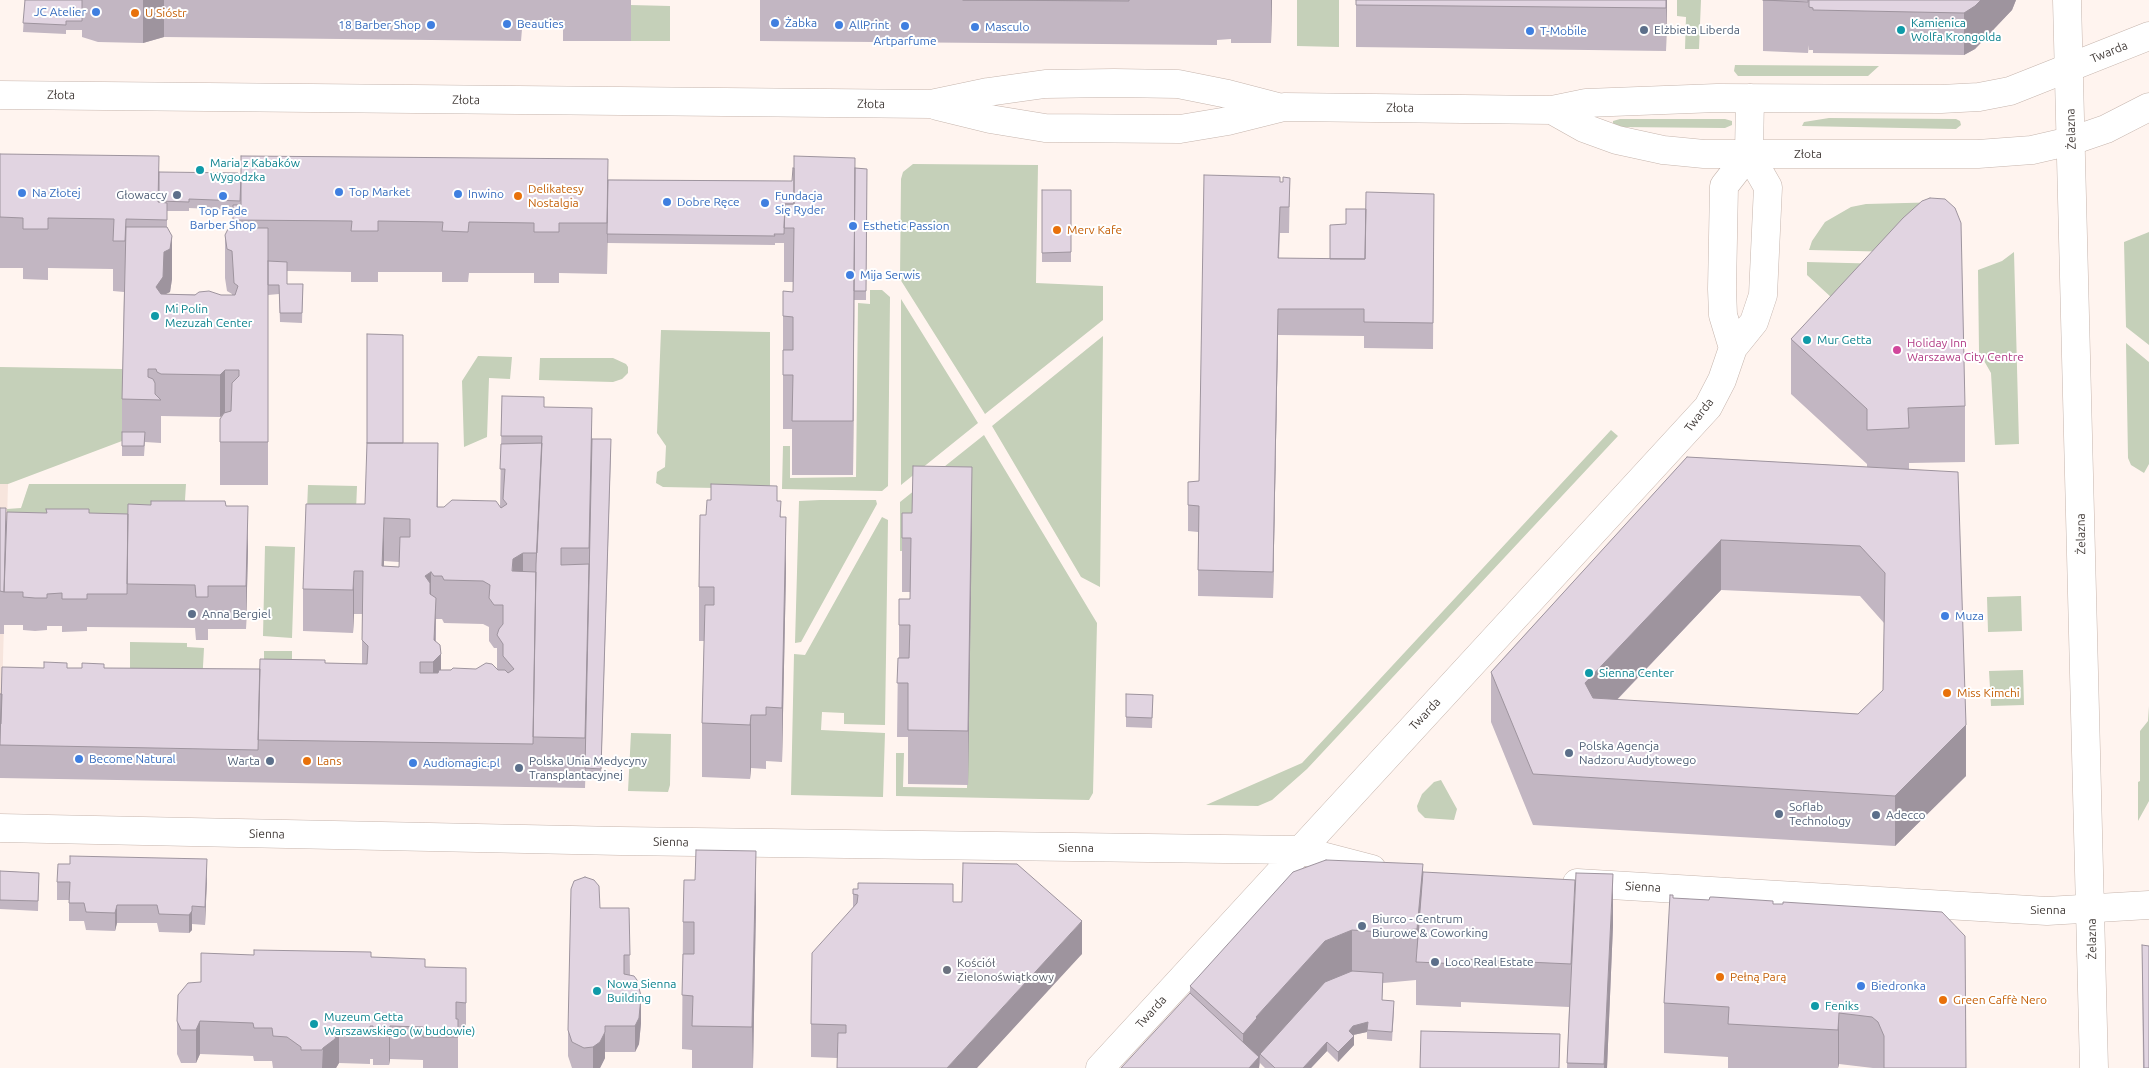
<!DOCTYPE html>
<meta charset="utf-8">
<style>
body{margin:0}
canvas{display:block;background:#fff4ef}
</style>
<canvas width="2149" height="1068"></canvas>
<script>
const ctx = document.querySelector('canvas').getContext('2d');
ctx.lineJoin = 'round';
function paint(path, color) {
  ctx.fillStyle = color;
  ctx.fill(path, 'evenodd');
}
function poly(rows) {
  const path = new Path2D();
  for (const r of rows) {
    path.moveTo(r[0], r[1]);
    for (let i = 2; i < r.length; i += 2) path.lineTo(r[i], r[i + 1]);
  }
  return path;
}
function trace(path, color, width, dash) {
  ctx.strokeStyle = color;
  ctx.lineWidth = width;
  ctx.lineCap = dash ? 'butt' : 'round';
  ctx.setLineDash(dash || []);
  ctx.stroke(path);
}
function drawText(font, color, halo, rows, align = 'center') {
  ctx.font = font + ' Ubuntu,sans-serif';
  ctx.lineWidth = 4;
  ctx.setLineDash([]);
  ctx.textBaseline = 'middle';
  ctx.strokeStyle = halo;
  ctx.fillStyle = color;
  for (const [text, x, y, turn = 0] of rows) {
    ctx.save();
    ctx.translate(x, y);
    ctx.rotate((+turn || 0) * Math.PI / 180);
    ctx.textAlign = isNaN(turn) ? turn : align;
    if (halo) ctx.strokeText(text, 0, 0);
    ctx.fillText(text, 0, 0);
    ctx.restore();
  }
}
paint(poly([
 [0,484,8,484,2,695,0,695]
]), '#f7e5dd');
paint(poly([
 [1297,0,1339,0,1339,47,1297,46],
 [1677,0,1701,0,1699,49,1685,49,1686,17,1677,16],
 [630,5,670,6,670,41,631,41],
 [1735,65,1879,66,1868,76,1738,76,1734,71],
 [1829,118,1956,119,1960,121,1961,125,1956,129,1802,126,1804,122],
 [1620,119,1725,119,1732,121,1732,125,1725,128,1620,127,1613,124,1613,121],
 [913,164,1038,165,1036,283,1103,286,1103,320,985,414,900,279,901,179,903,172],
 [1945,202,1899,252,1809,250,1812,241,1825,222,1851,207,1866,204],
 [2149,232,2149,345,2126,327,2124,242],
 [2014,252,2019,444,1995,445,1991,373,1979,352,1978,270,2002,261],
 [1807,262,1888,264,1845,310,1807,275],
 [870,290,882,290,890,297,888,486,882,491,782,489,783,446,790,446,790,478,856,477,858,303,870,304],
 [901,299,978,423,901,485],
 [661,330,770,332,770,489,663,487,656,483,657,472,665,467,666,446,657,433],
 [1103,336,1100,587,1081,577,992,426],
 [2126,343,2149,362,2149,464,2144,473,2131,465,2128,458],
 [478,356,512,357,510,379,489,378,487,437,464,447,462,381],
 [540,358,613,358,626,364,628,367,628,373,622,379,613,382,539,380],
 [0,367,123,369,122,441,8,484,0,484],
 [1611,430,1618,436,1307,769,1272,800,1258,806,1206,805,1302,763],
 [984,435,1097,623,1093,793,1089,800,896,796,896,753,904,753,903,787,967,788,972,521,910,551,900,551,900,502],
 [29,484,186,484,185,500,191,511,7,545,7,509,21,508],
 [308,485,357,486,355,535,306,534],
 [820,500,876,500,877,504,801,642,795,643,799,501],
 [882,517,888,520,885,725,844,724,844,713,822,712,821,730,885,733,883,797,791,795,794,654,805,655],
 [265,546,295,547,292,638,263,636],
 [2021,596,2022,631,1988,632,1987,597],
 [130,642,187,643,187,647,204,648,202,685,130,689],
 [264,651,292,651,292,692,264,691],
 [2023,670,2024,705,1991,706,1989,671],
 [2149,706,2149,801,2138,821,2138,782,2140,781,2140,731,2148,721],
 [631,733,671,734,670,785,668,792,628,791],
 [1441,780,1457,809,1454,820,1425,818,1418,811,1417,806,1422,794,1434,782]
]), '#c5d0b9');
const street = poly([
 [0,95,931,104,988,92,1045,84,1114,83,1178,84,1228,94,1278,107],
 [937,106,990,119,1045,128,1180,129,1228,121,1284,107,1552,110,1586,103,1717,98,1941,99,1979,97,2010,91,2149,36],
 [1552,110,1584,128,1617,140,1663,150,1704,154,1978,154,2032,150,2071,141,2106,129,2149,107],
 [1733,348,1723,315,1722,289,1724,186,1749,154],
 [0,828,620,841,1299,850,1372,869],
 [1577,883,2047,911,2149,905],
 [1100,1068,1708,407,1722,380,1733,348,1754,322,1763,295,1768,187,1749,154,1750,98]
]);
const secondary = poly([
 [2067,0,2094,1068]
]);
trace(street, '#c6b5ad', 29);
trace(secondary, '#c6b5ad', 29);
trace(street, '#fff', 28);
trace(secondary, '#fff', 28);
paint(poly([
 [25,0,631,0,631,41,563,41,563,29,522,29,521,41,164,37,143,43,98,42,82,37,82,29,82,30,66,30,66,34,23,32],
 [760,0,1272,0,1271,43,1231,43,1231,39,1217,40,1217,45,760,41],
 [1356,0,1667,0,1666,51,1356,47],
 [1763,0,2016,0,2012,10,1975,49,1964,55,1813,53,1813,50,1809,50,1809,45,1808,53,1763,51],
 [0,154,159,172,241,177,792,181,855,168,867,169,866,300,854,300,853,475,792,475,792,429,783,429,783,291,793,292,793,282,784,282,784,243,775,243,775,245,607,243,607,241,607,274,559,273,559,283,534,283,534,273,469,273,468,282,442,282,442,272,378,272,378,282,351,282,351,272,287,271,287,284,303,284,302,323,280,322,279,294,268,295,268,485,220,485,220,419,224,414,220,417,161,416,161,443,145,442,144,456,122,456,122,399,124,292,113,291,113,269,48,268,48,280,23,279,23,268,0,268],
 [189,208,233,210,233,228,225,235,225,278,227,291,232,294,232,295,165,294,170,292,172,279,167,227,167,211,189,211],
 [1290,178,1289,233,1280,233,1279,258,1330,259,1346,224,1366,209,1434,194,1433,349,1364,348,1364,336,1278,335,1273,598,1198,596,1198,532,1188,531,1188,482,1199,481,1280,182,1283,182],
 [1042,190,1071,190,1071,262,1042,262],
 [1791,339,1965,406,1965,462,1909,463,1909,469,1966,776,1895,846,1533,825,1491,722,1491,672,1687,457,1867,467,1867,464,1791,394],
 [1721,590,1860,596,1884,623,1883,690,1858,714,1617,700],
 [502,396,544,407,592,439,611,449,601,778,585,777,585,788,0,778,0,694,2,694,67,668,260,669,325,663,362,664,362,614,354,614,353,633,303,631,303,589,365,504,403,443,438,443,438,507,500,507],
 [384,561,399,562,399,567,384,566],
 [436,619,442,619,444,623,483,624,489,627,489,641,494,648,497,648,497,669,441,670,436,641],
 [777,501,781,517,786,571,782,762,766,761,766,769,751,768,750,779,702,777,702,723,704,641,699,641,699,587,706,515],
 [151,505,226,506,248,549,246,629,208,629,208,640,196,640,195,628,87,627,87,631,62,632,62,626,47,626,47,630,35,631,23,630,23,625,4,625,4,634,0,634,0,508,6,521,46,513,128,514],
 [902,513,972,521,968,785,908,784,908,737,897,737,898,658,899,658,899,625,910,599,910,592,902,592],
 [1126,694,1153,695,1152,728,1126,727],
 [0,871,39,873,38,911,0,909],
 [1423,872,1613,925,1607,1068,1567,1068,1569,1007,1461,1002,1461,1007,1416,1005,1416,980,1383,983,1382,1000,1394,1011,1392,1041,1367,1039,1367,1032,1353,1035,1354,1045,1338,1062,1327,1051,1311,1068,1265,1068,1260,1063,1259,1068,1190,993,1190,986],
 [207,878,205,925,192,924,192,930,189,933,159,932,157,923,117,923,115,931,86,930,84,921,69,921,69,900,57,900,57,882],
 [853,889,953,902,1082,954,837,1058,811,1057,811,1024,853,908],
 [1673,898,1773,904,1966,1068,1873,1068,1839,1064,1838,1068,1728,1068,1728,1057,1664,1053,1664,1003],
 [756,905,753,1068,692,1068,692,1050,682,1049,683,922],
 [600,908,629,908,630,976,641,1023,639,1044,635,1052,605,1052,605,1058,600,1068,572,1068,568,1056,568,1030],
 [2142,945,2149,1068,2143,1068],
 [254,955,371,957,425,967,466,1001,466,1036,458,1035,458,1068,423,1068,423,1060,390,1059,389,1065,373,1065,373,1059,370,1059,370,1064,339,1063,336,1068,273,1068,272,1061,254,1061,253,1056,200,1054,196,1063,181,1063,177,1054,177,1021,201,982]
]), '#c2b6c2');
paint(poly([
 [143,0,164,0,164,37,143,43],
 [1271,0,1272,0,1271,43],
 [1666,0,1667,0,1666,51],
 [1981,0,2016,0,2012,10,1975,49,1964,55,1964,13],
 [608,159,608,210,607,274,607,223],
 [855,211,853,475,853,421],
 [172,236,172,279,170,292,164,295,163,320,156,287,164,252],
 [1278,309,1278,335,1273,598,1273,572],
 [225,370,225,413,220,417,220,375],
 [592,408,592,458,589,598,589,548],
 [972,467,972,521,968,785,968,731],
 [248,506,248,549,246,629,246,586],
 [786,517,786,571,782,762,782,708],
 [384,518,384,561,382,609,382,566],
 [1721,540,1721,590,1585,733,1585,683],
 [523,553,523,595,512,613,513,559],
 [589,564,589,615,585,788,585,738],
 [354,571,354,614,353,633,353,590],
 [431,572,431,615,425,576],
 [436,598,435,660,441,654,441,697,433,705,433,662],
 [751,715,751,768,750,779,750,725],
 [1966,725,1966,776,1895,846,1895,796],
 [756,851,756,905,753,1068,752,1027],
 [207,859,207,878,205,925,205,907],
 [1423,864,1423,914,1417,962,1417,929],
 [1613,874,1613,925,1607,1068,1604,1068],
 [117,905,117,923,115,931,115,913],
 [192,906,192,930,189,933,189,915],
 [1082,921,1082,954,977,1068,947,1068],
 [1352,930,1352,981,1260,1054,1259,1068,1243,1068,1243,1034,1256,1017,1325,941],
 [641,996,641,1023,639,1044,635,1052,635,1026],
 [1839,1013,1839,1064,1838,1068,1838,1030],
 [200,1021,200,1054,196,1063,196,1030],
 [1368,1022,1367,1032,1353,1035,1349,1031,1353,1026],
 [390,1026,390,1059,389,1065,389,1033],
 [605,1026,605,1058,600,1068,593,1068,593,1047],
 [339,1030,339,1063,336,1068,322,1068,323,1048],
 [1354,1036,1354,1045,1338,1062,1338,1052],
 [1327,1042,1327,1051,1311,1068,1303,1068]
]), '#9e949e');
const building = poly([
 [25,0,82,0,82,21,66,21,66,25,23,23,25,0],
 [963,0,1129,0,1129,1,963,0],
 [1356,0,1666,0,1666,8,1356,5,1356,0],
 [1763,0,1808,0,1808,2,1763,0],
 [1809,0,1981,0,1975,6,1964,13,1813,10,1813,8,1809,7,1809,0],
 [0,154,159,156,158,202,167,203,167,220,126,219,125,241,113,241,114,219,48,218,48,229,23,229,23,218,0,217,0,154],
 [241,156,608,159,607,223,559,223,559,232,534,232,534,223,469,222,468,232,442,231,443,222,378,221,378,231,351,231,352,221,233,220,233,205,241,205,241,156],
 [794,156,855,158,853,421,792,421,793,375,783,375,783,350,793,350,793,317,783,316,783,291,793,292,794,228,784,228,785,204,794,204,794,156],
 [793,168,794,168,794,204,785,204,784,234,774,234,775,236,607,234,608,180,792,181,793,168],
 [855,168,867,169,866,291,854,291,855,168],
 [159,172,238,173,241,177,240,201,189,199,189,202,159,201,159,172],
 [1204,175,1280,177,1280,182,1283,182,1283,177,1290,178,1289,207,1280,207,1278,258,1365,259,1366,192,1434,194,1433,323,1364,322,1364,309,1278,309,1273,572,1198,570,1199,506,1188,505,1188,482,1199,481,1204,175],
 [1042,190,1071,190,1071,252,1042,253,1042,190],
 [1930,198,1945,199,1955,208,1961,223,1965,406,1908,408,1909,428,1867,430,1867,409,1791,339,1903,218,1922,201,1930,198],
 [1346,209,1366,209,1365,259,1330,259,1330,225,1346,224,1346,209],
 [126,227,167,227,172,236,170,249,164,252,163,277,156,287,161,294,195,295,199,292,209,291,221,295,235,295,238,286,234,283,232,251,227,249,225,235,228,229,233,228,268,228,268,442,220,442,220,419,224,413,231,411,232,383,239,376,239,370,225,370,220,375,161,374,157,372,156,369,148,369,148,377,153,379,155,383,155,394,161,400,122,399,126,227],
 [268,261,287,262,287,284,303,284,302,313,280,313,279,285,268,285,268,261],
 [367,334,403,335,403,443,367,443,367,334],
 [502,396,544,397,544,407,592,408,589,548,561,548,561,565,589,564,585,738,533,737,536,564,542,436,501,436,502,396],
 [122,432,145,432,144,446,122,446,122,432],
 [592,439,611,439,601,769,585,768,592,439],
 [367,443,438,443,437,507,444,507,452,500,496,501,501,508,507,504,503,499,505,469,500,469,501,444,542,443,537,553,523,553,513,559,512,571,536,572,533,744,258,740,260,659,325,660,325,663,367,664,368,646,362,640,363,571,354,571,353,590,303,589,306,504,365,504,367,443],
 [384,518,410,519,410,537,400,537,399,567,382,566,384,518],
 [431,572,434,576,442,576,444,580,483,581,490,585,489,598,494,605,503,605,503,624,499,629,497,635,503,644,503,656,514,669,508,673,505,670,498,670,492,664,486,663,476,669,453,668,451,670,439,670,438,673,420,673,420,662,433,662,441,654,440,645,434,640,436,598,430,594,430,583,425,576,431,572],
 [1687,457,1958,472,1966,725,1895,796,1533,774,1491,672,1687,457],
 [1721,540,1860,546,1885,573,1883,690,1858,714,1593,698,1585,683,1721,540],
 [913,466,972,467,968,731,908,730,908,683,897,683,898,658,909,658,910,625,899,625,899,599,910,599,911,538,902,538,902,513,912,513,913,466],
 [711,484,777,486,777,501,781,501,780,517,786,517,782,708,766,707,766,715,751,715,750,725,702,723,705,605,714,605,714,587,699,587,700,515,706,515,707,500,711,500,711,484],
 [151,501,225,501,226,506,248,506,246,586,208,586,208,597,196,597,195,585,127,584,128,504,151,505,151,501],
 [0,508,6,508,4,592,0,591,0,508],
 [46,509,89,509,89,513,128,514,127,594,87,594,87,599,62,599,62,593,47,594,47,598,35,598,23,597,23,592,4,592,7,512,47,513,46,509],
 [44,662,67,663,67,668,82,668,82,663,104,664,104,668,260,669,258,750,0,745,2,667,44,668,44,662],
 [0,694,2,694,1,724,0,724,0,694],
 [1126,694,1153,695,1152,718,1126,717,1126,694],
 [696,850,756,851,752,1027,692,1026,693,996,682,995,683,954,694,954,694,922,683,922,684,880,695,880,696,850],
 [70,856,207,859,205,907,192,906,192,911,189,915,159,914,157,905,117,905,115,913,86,912,84,903,69,903,70,882,57,882,58,864,70,864,70,856],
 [1326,860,1423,864,1417,929,1383,932,1352,930,1325,941,1256,1017,1257,1018,1243,1034,1190,986,1293,872,1326,860],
 [963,863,1017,864,1082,921,947,1068,837,1068,838,1033,846,1033,846,1025,811,1024,812,953,857,903,858,895,853,894,853,889,858,889,858,883,953,884,953,902,962,902,963,863],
 [0,871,39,873,38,901,0,900,0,871],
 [1423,872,1575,880,1571,964,1461,959,1461,964,1416,962,1423,872],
 [1576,873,1613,874,1604,1064,1567,1063,1576,873],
 [585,877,594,880,599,886,600,908,629,908,630,955,624,955,624,974,634,976,637,980,641,996,639,1018,635,1026,605,1026,605,1032,600,1042,593,1047,584,1048,572,1042,568,1030,571,889,574,881,585,877],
 [1670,895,1673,895,1673,898,1709,900,1710,897,1713,897,1773,901,1773,904,1783,904,1783,902,1942,912,1965,936,1966,1068,1884,1068,1884,1036,1878,1022,1872,1017,1839,1013,1838,1030,1728,1024,1729,1007,1664,1003,1670,895],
 [2142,945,2149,946,2149,1068,2144,1068,2142,945],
 [254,950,371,952,371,957,425,959,425,967,466,968,466,1003,456,1002,456,1019,458,1019,458,1037,423,1037,423,1027,390,1026,389,1033,373,1032,373,1026,370,1026,370,1031,339,1030,335,1039,323,1048,322,1050,301,1050,301,1047,287,1037,273,1036,272,1028,254,1028,253,1023,200,1021,196,1030,181,1030,177,1021,178,995,188,983,201,982,201,953,254,955,254,950],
 [1352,971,1383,973,1382,1000,1394,1001,1392,1032,1367,1030,1368,1022,1353,1026,1349,1031,1354,1036,1338,1052,1327,1042,1303,1068,1275,1068,1260,1054,1325,982,1352,971],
 [1190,993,1259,1057,1249,1068,1121,1068,1190,993],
 [1421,1031,1560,1034,1559,1068,1420,1068,1421,1031]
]);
paint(building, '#e1d4e1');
trace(building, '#9e949e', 1);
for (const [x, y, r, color] of [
 [96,12,5,"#3f7fe0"],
 [135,13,5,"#e8710a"],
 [775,23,5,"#3f7fe0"],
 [507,24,5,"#3f7fe0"],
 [431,25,5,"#3f7fe0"],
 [839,25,5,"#3f7fe0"],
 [905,26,5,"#3f7fe0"],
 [975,27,5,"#3f7fe0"],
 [1644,30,5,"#5c6f8a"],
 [1901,30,5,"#0f9aa8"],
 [1530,31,5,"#3f7fe0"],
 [200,170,5,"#0f9aa8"],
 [339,192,5,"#3f7fe0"],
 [22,193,5,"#3f7fe0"],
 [458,194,5,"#3f7fe0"],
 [177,195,5,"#5c6f8a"],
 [223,196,5,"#3f7fe0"],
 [518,196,5,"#e8710a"],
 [667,202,5,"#3f7fe0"],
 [765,203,5,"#3f7fe0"],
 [853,226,5,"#3f7fe0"],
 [1057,230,5,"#e8710a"],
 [850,275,5,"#3f7fe0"],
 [155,316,5,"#0f9aa8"],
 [1807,340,5,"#0f9aa8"],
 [1897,350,5,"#d1479c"],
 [192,614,5,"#5c6f8a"],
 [1945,616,5,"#3f7fe0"],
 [1589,673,5,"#0f9aa8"],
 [1947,693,5,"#e8710a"],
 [1569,753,5,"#5c6f8a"],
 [79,759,5,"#3f7fe0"],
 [270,761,5,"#5c6f8a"],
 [307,761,5,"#e8710a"],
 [413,763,5,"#3f7fe0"],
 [519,768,5,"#5c6f8a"],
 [1779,814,5,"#5c6f8a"],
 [1876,815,5,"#5c6f8a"],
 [1362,926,5,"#5c6f8a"],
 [1435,962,5,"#5c6f8a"],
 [947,970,5,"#6b7280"],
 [1720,977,5,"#e8710a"],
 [1861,986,5,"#3f7fe0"],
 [597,991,5,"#0f9aa8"],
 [1943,1000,5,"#e8710a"],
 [1815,1006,5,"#0f9aa8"],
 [314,1024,5,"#0f9aa8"]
]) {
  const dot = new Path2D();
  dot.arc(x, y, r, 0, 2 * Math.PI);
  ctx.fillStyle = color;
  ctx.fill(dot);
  trace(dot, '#fff', 2);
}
drawText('12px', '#366cbe', '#fff', [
 ["JC Atelier",86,12,"right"],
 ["Żabka",785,23],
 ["Beauties",517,24],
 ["18 Barber Shop",421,25,"right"],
 ["AllPrint",849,25],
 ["Masculo",985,27],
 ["T-Mobile",1540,31],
 ["Artparfume",905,41,"center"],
 ["Top Market",349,192],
 ["Na Złotej",32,193],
 ["Inwino",468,194],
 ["Fundacja",775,196],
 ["Się Ryder",775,210],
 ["Dobre Ręce",677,202],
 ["Top Fade",223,211,"center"],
 ["Barber Shop",223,225,"center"],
 ["Esthetic Passion",863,226],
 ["Mija Serwis",860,275],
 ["Muza",1955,616],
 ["Become Natural",89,759],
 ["Audiomagic.pl",423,763],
 ["Biedronka",1871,986]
], 'left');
drawText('12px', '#c56008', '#fff', [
 ["U Sióstr",145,13],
 ["Delikatesy",528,189],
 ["Nostalgia",528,203],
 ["Merv Kafe",1067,230],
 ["Miss Kimchi",1957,693],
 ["Lans",317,761],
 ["Pełną Parą",1730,977],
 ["Green Caffè Nero",1953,1000]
], 'left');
drawText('12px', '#0d838f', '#fff', [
 ["Kamienica",1911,23],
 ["Wolfa Krongolda",1911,37],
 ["Maria z Kabaków",210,163],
 ["Wygodzka",210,177],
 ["Mi Polin",165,309],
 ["Mezuzah Center",165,323],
 ["Mur Getta",1817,340],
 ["Sienna Center",1599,673],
 ["Nowa Sienna",607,984],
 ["Building",607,998],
 ["Feniks",1825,1006],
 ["Muzeum Getta",324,1017],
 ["Warszawskiego (w budowie)",324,1031]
], 'left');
drawText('12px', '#4e5e75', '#fff', [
 ["Elżbieta Liberda",1654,30],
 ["Głowaccy",167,195,"right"],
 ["Anna Bergiel",202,614],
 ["Polska Agencja",1579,746],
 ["Nadzoru Audytowego",1579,760],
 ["Warta",260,761,"right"],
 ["Polska Unia Medycyny",529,761],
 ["Transplantacyjnej",529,775],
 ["Soflab",1789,807],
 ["Technology",1789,821],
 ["Adecco",1886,815],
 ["Biurco - Centrum",1372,919],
 ["Biurowe & Coworking",1372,933],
 ["Loco Real Estate",1445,962]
], 'left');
drawText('12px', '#413a37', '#fff', [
 ["Twarda",2109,52,-22],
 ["Złota",61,95,1],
 ["Złota",466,100,1],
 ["Złota",871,104,1],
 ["Złota",1400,108,1],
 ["Żelazna",2071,129,-92],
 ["Złota",1808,154],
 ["Twarda",1699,415,-52],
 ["Żelazna",2081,534,-91],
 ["Twarda",1425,714,-47],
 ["Sienna",267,834,1],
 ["Sienna",671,842,1],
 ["Sienna",1076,848],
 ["Sienna",1643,887,3],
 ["Sienna",2048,910],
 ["Żelazna",2092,939,-91],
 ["Twarda",1151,1012,-48]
]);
drawText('12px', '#b23c85', '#fff', [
 ["Holiday Inn",1907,343],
 ["Warszawa City Centre",1907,357]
], 'left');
drawText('12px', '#5b616d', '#fff', [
 ["Kościół",957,963],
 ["Zielonoświątkowy",957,977]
], 'left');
</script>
